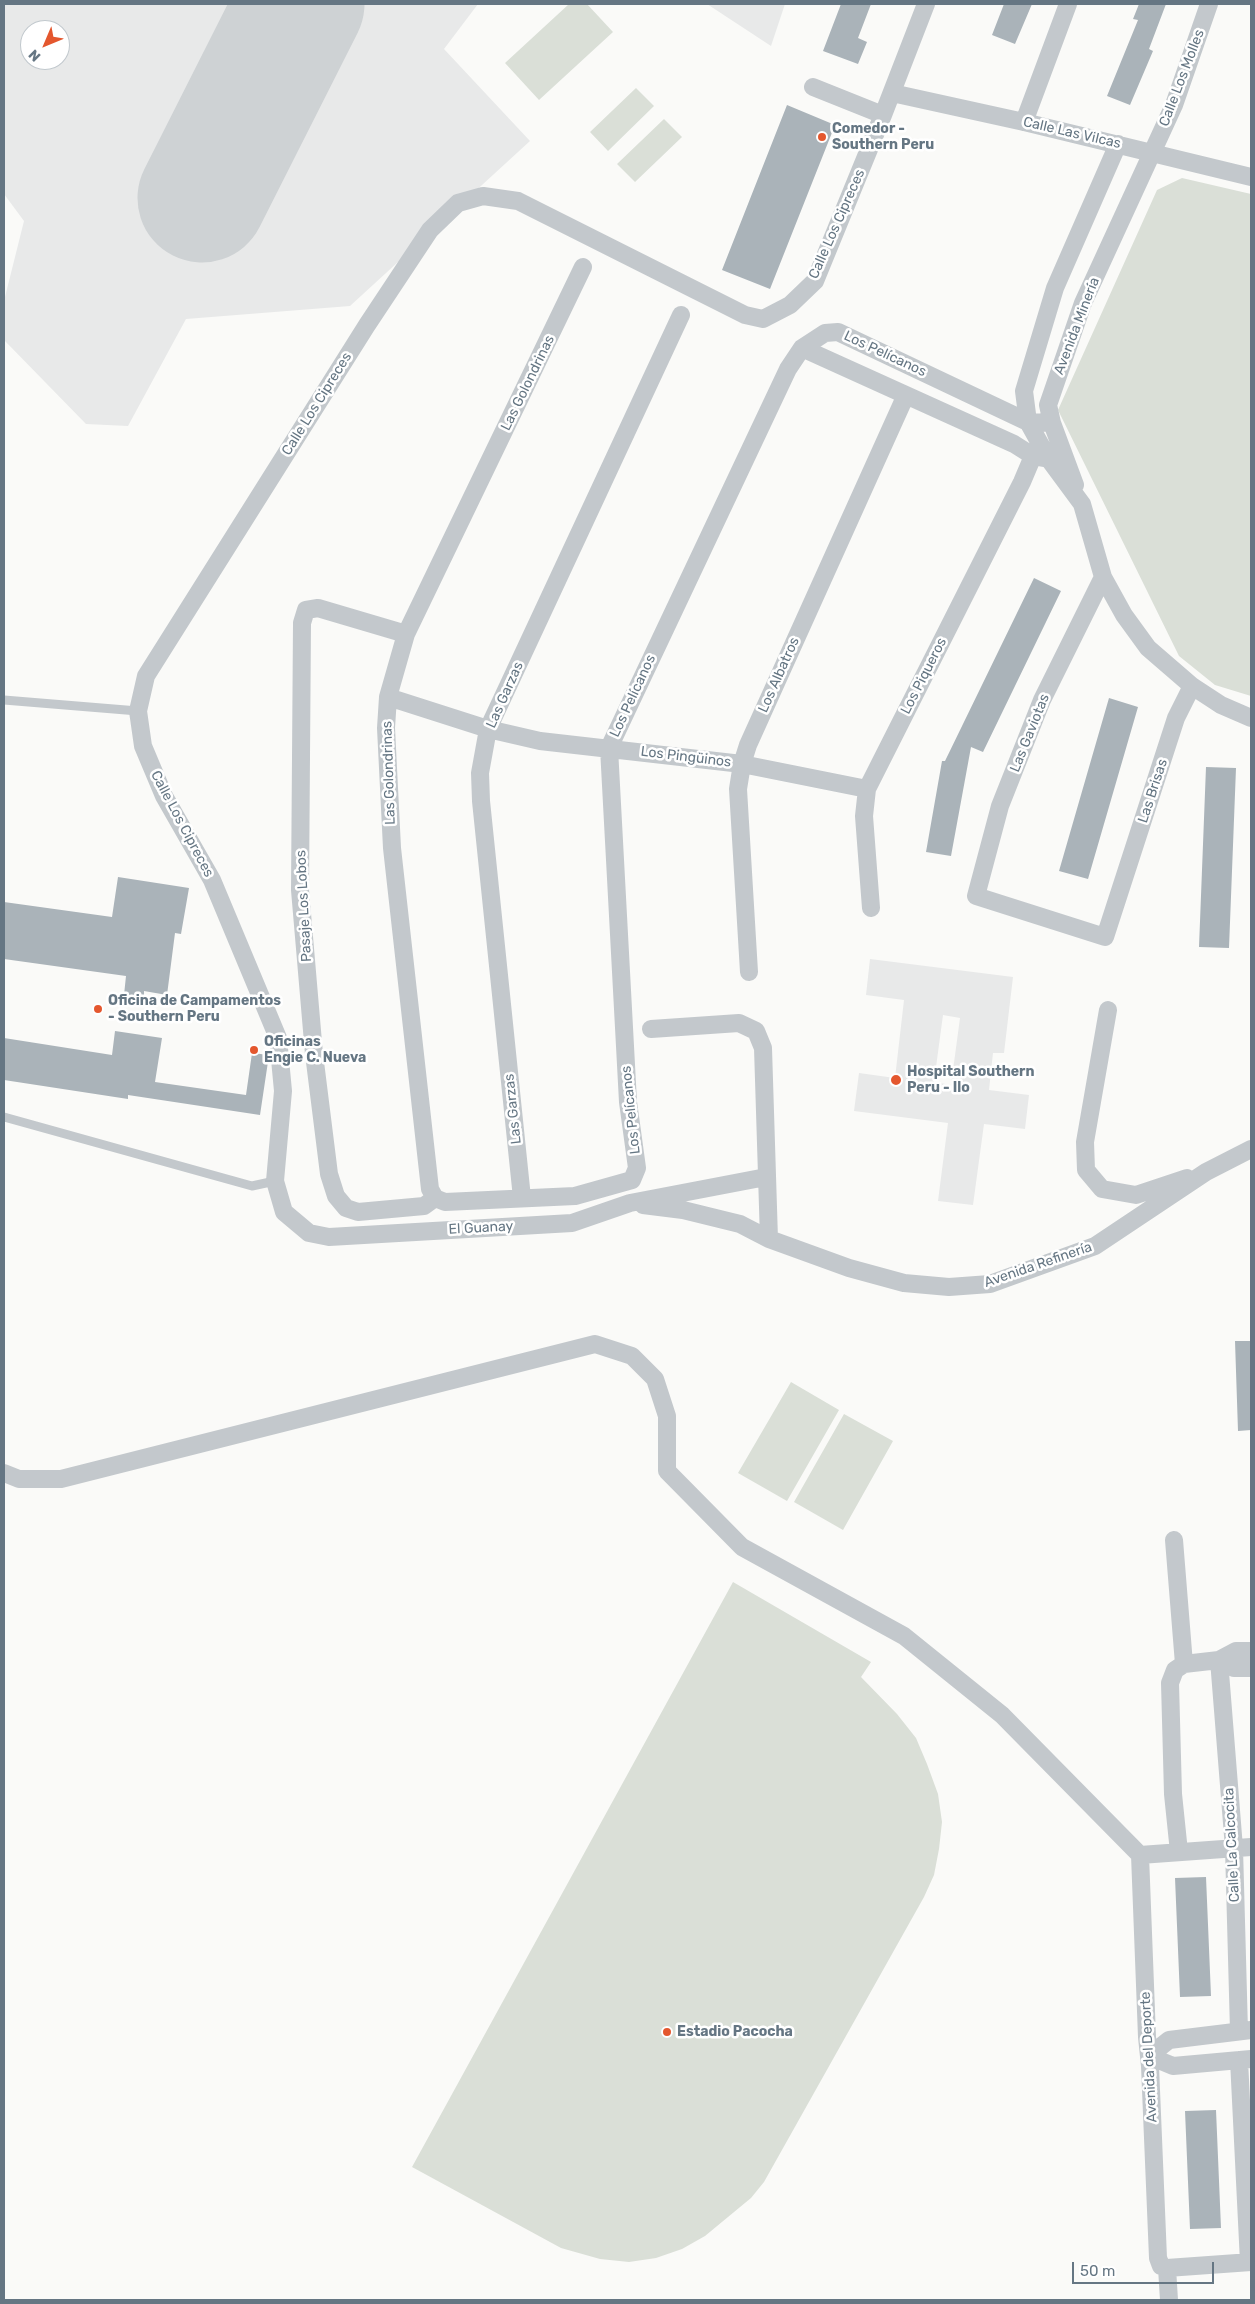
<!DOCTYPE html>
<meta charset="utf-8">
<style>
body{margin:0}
#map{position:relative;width:1255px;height:2304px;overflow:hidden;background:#fafaf8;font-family:Rubik,sans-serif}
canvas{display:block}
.frame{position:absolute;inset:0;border:5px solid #657683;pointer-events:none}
.north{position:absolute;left:20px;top:20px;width:50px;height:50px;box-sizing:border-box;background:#fff;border:1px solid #c1c8cd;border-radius:50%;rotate:225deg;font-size:14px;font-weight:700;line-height:20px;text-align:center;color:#657683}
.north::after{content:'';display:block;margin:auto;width:18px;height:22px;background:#e4572e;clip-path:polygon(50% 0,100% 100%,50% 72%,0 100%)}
.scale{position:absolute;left:1072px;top:2262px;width:142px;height:22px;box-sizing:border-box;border:2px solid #657683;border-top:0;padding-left:6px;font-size:15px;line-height:18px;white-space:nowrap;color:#657683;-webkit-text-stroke:4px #fff;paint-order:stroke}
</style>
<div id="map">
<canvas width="1255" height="2304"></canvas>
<div class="frame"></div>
<div class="north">N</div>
<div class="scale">50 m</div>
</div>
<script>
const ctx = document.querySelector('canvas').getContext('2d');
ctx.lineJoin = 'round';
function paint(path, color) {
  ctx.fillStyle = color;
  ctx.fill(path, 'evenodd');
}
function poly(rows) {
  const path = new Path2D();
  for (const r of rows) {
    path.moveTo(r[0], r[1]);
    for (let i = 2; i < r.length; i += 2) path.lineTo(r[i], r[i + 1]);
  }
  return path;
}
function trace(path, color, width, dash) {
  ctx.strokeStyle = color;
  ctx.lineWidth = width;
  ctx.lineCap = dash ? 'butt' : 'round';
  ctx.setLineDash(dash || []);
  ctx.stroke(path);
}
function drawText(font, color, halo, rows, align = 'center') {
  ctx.font = font + ' Rubik,sans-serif';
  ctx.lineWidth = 5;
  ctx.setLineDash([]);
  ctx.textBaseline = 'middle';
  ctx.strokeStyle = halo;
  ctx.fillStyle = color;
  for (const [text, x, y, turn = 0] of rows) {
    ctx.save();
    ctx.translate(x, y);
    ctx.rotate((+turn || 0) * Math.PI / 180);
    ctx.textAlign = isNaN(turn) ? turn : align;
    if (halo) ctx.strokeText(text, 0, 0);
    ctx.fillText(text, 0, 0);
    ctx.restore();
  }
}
paint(poly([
 [4,4,478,4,444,49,530,141,350,306,186,319,128,426,86,424,4,340,4,301,24,221,4,194],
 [30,30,60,30,60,60,30,60],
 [707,4,785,4,771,46],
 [870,959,1013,977,1004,1053,993,1053,989,1090,1029,1095,1025,1129,984,1124,973,1205,938,1201,948,1123,854,1111,859,1073,895,1078,904,1000,866,995],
 [943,1015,960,1018,951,1085,934,1082]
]), '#e8e9e9');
paint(poly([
 [569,4,587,4,613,32,539,100,505,63],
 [636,88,654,106,608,151,590,132],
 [664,119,682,137,635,182,617,164],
 [1182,178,1251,194,1251,696,1215,685,1179,656,1058,410,1157,190],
 [791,1382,839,1410,787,1501,738,1473],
 [844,1414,893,1441,843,1530,794,1502],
 [733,1582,871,1662,861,1677,897,1714,916,1738,927,1764,938,1794,942,1822,939,1849,934,1875,924,1897,764,2182,751,2198,705,2236,682,2249,656,2258,629,2262,600,2259,561,2248,412,2167]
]), '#dadfd7');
trace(poly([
 [202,198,300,4]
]), '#ced2d4', 129);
paint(poly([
 [841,4,871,4,858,38,867,42,858,64,823,51],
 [1004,4,1032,4,1015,44,992,35],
 [1139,4,1166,4,1149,49,1153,51,1130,105,1107,96,1138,20,1133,19],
 [787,105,835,125,770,289,722,270],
 [1034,578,1061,591,983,752,971,747,951,856,926,852,942,761,945,761],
 [1109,698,1138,707,1088,879,1059,871],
 [1206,767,1236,768,1229,948,1199,947],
 [118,877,189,888,181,934,175,933,167,995,144,991,144,998,124,995,126,976,4,959,4,902,112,917],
 [115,1031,162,1038,155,1082,246,1095,252,1053,269,1055,260,1115,128,1095,128,1099,4,1080,4,1038,112,1055],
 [1235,1341,1251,1341,1251,1430,1238,1431],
 [1206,1877,1211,1996,1180,1997,1175,1878],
 [1216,2110,1221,2228,1190,2229,1185,2111]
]), '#aab3b9');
trace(poly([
 [4,700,138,711],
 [4,1117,252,1186,275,1181]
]), '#c3c8cc', 9);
trace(poly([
 [813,87,883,115],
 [892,93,1024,122,1251,177],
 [1024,122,1068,4],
 [1118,144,1055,288,1024,391,1028,422,1048,458,1082,504,1103,577,1124,615,1148,648,1192,686,1221,705,1251,718],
 [802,348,1014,444,1033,456,1045,458],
 [1075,485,1052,423,1048,405,1083,303,1174,105,1209,4],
 [1103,577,1042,700,1000,806,976,896,1105,937,1176,718,1192,686],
 [406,634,318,608,306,610,302,623,300,890,314,1054,329,1174,336,1196,346,1208,358,1212,424,1206,435,1198],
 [388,697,488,729,540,741,742,764,867,789],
 [871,908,864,816,867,789,1022,482,1033,456],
 [749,972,738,789,742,764,748,745,905,397],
 [1108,1010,1085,1142,1086,1170,1102,1189,1136,1195,1187,1178],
 [651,1029,739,1023,756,1031,763,1048,769,1239],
 [766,1177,630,1203,572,1223,329,1237,309,1233,284,1212,275,1181,283,1091,278,1038,212,880,164,796,143,746,138,711,146,676,367,325,430,230,458,203,483,196,518,201,745,315,763,319,790,305,815,281,883,115,926,4],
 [435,1198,445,1202,575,1196,632,1180,637,1168,628,1102,609,748,788,369,802,348,825,333,838,332,1028,422,1052,423],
 [435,1198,430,1189,392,848,386,728,388,697,406,634,583,267],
 [522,1198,481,801,480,773,488,729,681,315],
 [643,1205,683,1210,740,1224,769,1239,849,1268,904,1283,949,1287,990,1284,1095,1246,1206,1172,1251,1149],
 [4,1473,19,1479,61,1479,595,1344,632,1356,655,1379,667,1416,667,1471,742,1547,904,1636,1002,1715,1140,1855],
 [1174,1540,1184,1664],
 [1219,1660,1234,1848,1239,2031],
 [1219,1660,1234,1668,1251,1668],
 [1179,1852,1173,1794,1170,1683,1175,1670,1184,1664,1219,1660,1236,1651,1251,1651],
 [1140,1855,1147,2037,1150,2066,1158,2258,1161,2266,1167,2268,1251,2262],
 [1140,1855,1251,1847],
 [1251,2030,1169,2040,1149,2056,1173,2066,1251,2059],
 [1239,2060,1249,2262],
 [1167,2268,1169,2300]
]), '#c3c8cc', 18);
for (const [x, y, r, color] of [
 [822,137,5,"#e4572e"],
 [98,1009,5,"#e4572e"],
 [254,1050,5,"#e4572e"],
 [896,1080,6,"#e4572e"],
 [667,2032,5,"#e4572e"]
]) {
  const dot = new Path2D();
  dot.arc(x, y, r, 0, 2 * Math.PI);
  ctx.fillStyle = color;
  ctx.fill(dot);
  trace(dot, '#fff', 2);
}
drawText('14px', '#657683', '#fff', [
 ["Calle Los Molles",1182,78,-69],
 ["Calle Las Vilcas",1072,133,13],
 ["Calle Los Cipreces",837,224,-66],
 ["Avenida Minería",1077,326,-69],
 ["Los Pelícanos",885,354,25],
 ["Las Golondrinas",528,383,-64],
 ["Calle Los Cipreces",317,404,-58],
 ["Los Albatros",779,675,-66],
 ["Los Piqueros",924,676,-63],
 ["Las Garzas",505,695,-66],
 ["Los Pelícanos",633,696,-65],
 ["Las Gaviotas",1030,733,-68],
 ["Los Pingüinos",686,757,7],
 ["Las Golondrinas",389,773,-92],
 ["Las Brisas",1153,791,-72],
 ["Calle Los Cipreces",182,824,62],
 ["Pasaje Los Lobos",304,906,-93],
 ["Las Garzas",513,1109,-96],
 ["Los Pelícanos",631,1110,-96],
 ["El Guanay",481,1228,-3],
 ["Avenida Refinería",1038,1265,-19],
 ["Calle La Calcocita",1232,1845,-93],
 ["Avenida del Deporte",1149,2057,-93]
]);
drawText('bold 14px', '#657683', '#fff', [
 ["Comedor -",832,129],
 ["Southern Peru",832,145],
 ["Oficina de Campamentos",108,1001],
 ["- Southern Peru",108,1017],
 ["Oficinas",264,1042],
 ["Engie C. Nueva",264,1058],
 ["Hospital Southern",907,1072],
 ["Peru - Ilo",907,1088],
 ["Estadio Pacocha",677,2032]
], 'left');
</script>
